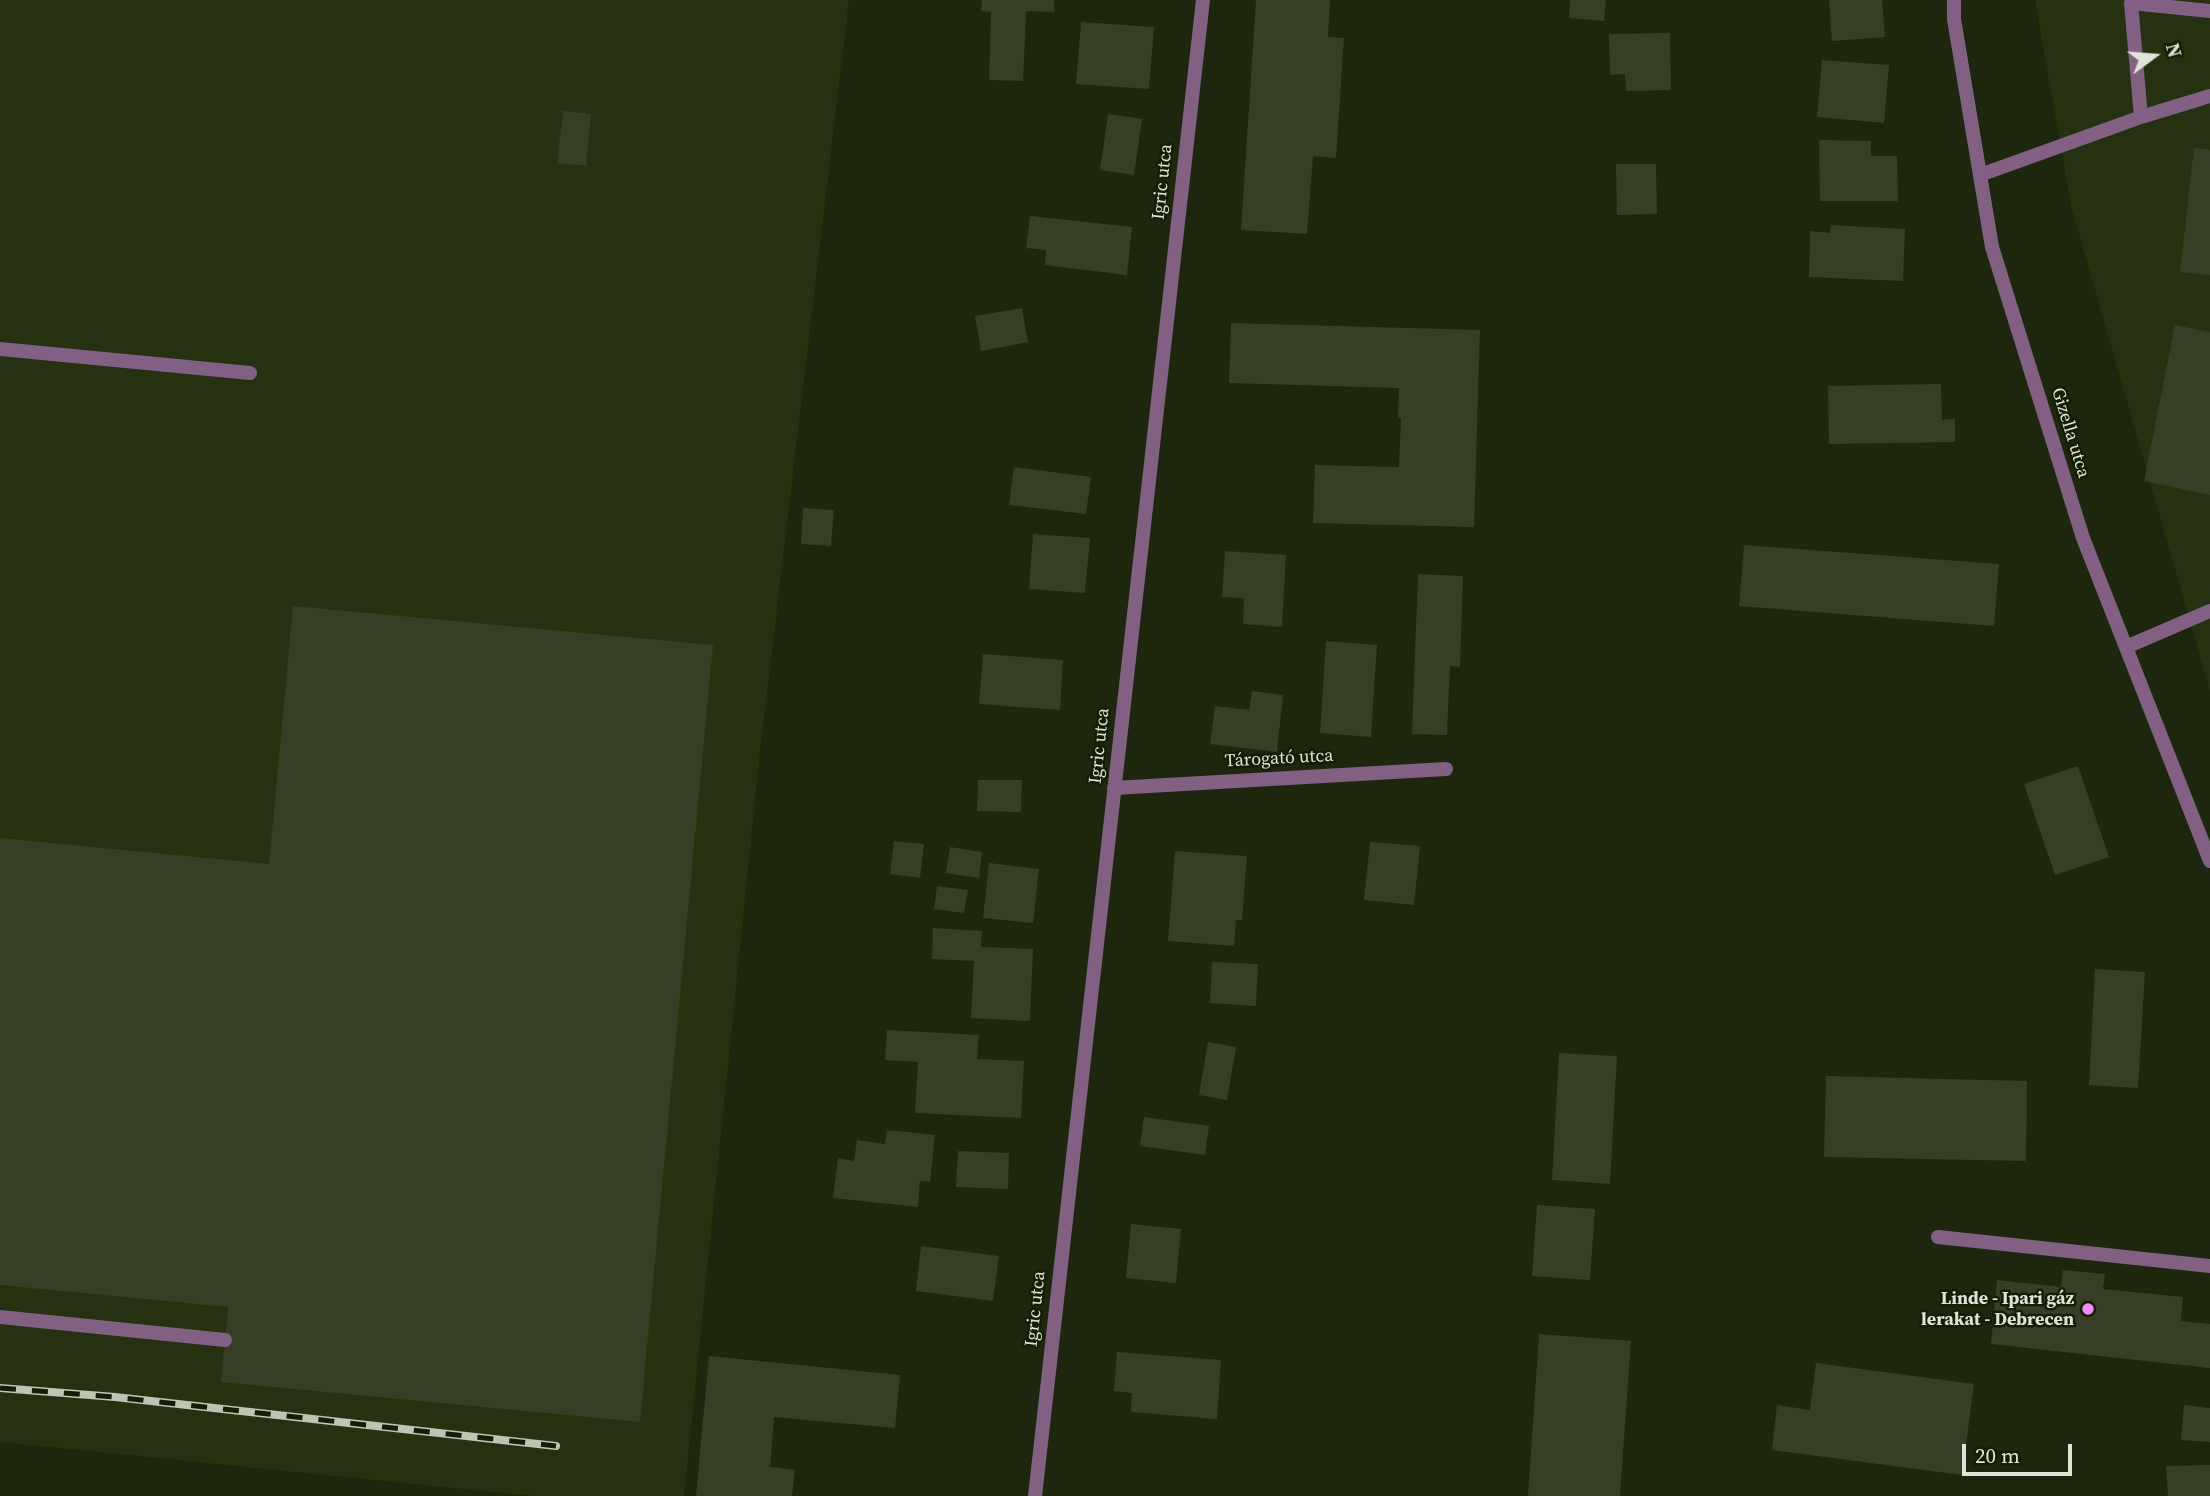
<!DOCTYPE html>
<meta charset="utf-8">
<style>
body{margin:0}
#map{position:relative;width:2210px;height:1496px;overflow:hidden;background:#1e270e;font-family:"Source Serif 4",serif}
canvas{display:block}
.north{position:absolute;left:2119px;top:21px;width:70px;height:70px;-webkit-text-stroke:5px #151d05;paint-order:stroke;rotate:74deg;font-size:19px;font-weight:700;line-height:28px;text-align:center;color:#dfe5d6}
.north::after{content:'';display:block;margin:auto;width:24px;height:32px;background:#dfe5d6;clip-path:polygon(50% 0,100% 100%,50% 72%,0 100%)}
.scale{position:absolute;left:1962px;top:1444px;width:110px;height:32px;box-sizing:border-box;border:4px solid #dfe5d6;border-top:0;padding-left:9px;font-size:21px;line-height:24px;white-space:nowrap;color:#dfe5d6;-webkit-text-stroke:5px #151d05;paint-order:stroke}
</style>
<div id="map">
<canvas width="2210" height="1496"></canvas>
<div class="north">N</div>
<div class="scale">20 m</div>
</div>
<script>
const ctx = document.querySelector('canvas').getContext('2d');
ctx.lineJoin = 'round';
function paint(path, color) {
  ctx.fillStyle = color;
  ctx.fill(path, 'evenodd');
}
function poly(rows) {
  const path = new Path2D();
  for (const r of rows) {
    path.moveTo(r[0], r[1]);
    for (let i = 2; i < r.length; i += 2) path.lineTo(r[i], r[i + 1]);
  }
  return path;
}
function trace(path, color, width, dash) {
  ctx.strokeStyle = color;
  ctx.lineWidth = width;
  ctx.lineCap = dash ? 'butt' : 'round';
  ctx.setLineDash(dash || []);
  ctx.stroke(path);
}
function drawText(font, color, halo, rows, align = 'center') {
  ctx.font = font + ' "Source Serif 4",serif';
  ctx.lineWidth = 5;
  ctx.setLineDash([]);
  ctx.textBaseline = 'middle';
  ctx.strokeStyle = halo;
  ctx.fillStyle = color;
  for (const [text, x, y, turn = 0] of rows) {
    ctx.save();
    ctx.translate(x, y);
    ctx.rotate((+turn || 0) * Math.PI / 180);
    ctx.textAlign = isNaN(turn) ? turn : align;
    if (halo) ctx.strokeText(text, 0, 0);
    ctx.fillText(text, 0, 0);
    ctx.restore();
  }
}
paint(poly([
 [0,0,849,0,760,752,684,1496,533,1496,0,1442],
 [2035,0,2210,0,2210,691,2071,206]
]), '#263111');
paint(poly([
 [982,0,1054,0,1054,12,1026,11,1023,81,989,80,991,12,981,11],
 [1256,0,1330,0,1328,37,1344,38,1336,158,1313,156,1307,234,1241,230],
 [1570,0,1606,0,1604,21,1569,18],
 [1829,0,1882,0,1885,37,1832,41],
 [1081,22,1154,27,1149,89,1076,84],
 [1670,33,1671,90,1626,91,1625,74,1610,75,1609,34],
 [1822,60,1889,65,1884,123,1817,117],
 [563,111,591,114,586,166,557,163],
 [1108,114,1142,119,1134,175,1100,170],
 [1819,140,1871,141,1871,156,1897,156,1898,201,1820,201],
 [2194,148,2210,150,2210,275,2180,272],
 [1616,164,1656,164,1657,214,1617,215],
 [1030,216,1132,227,1127,275,1045,265,1046,250,1026,248],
 [1831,225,1905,229,1903,281,1809,277,1810,231,1830,233],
 [1022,308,1028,342,981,351,975,316],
 [1231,323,1480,330,1474,527,1313,523,1315,465,1399,467,1401,418,1398,418,1399,388,1229,383],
 [2175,325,2210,332,2210,495,2144,481],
 [1941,384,1942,420,1955,419,1955,442,1829,444,1828,386],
 [1014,467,1091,477,1086,514,1009,505],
 [803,508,834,510,831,546,801,544],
 [1033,534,1090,538,1085,593,1029,589],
 [1744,545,1999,564,1994,626,1739,606],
 [1225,551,1286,555,1282,627,1243,624,1244,598,1222,597],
 [1418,574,1463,576,1460,667,1450,666,1447,735,1412,734],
 [293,606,713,645,640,1422,221,1382,228,1307,0,1285,0,838,269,864],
 [1326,641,1377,645,1371,737,1320,733],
 [983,654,1063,660,1060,710,979,704],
 [1252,691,1283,695,1277,752,1210,744,1215,706,1249,710],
 [2078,766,2109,857,2055,875,2024,784],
 [978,780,1022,780,1021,812,977,811],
 [894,841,924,844,920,878,890,874],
 [1370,842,1420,846,1414,905,1364,900],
 [950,847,982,852,979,878,946,873],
 [1175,851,1247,856,1242,920,1236,920,1234,946,1168,941],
 [989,863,1039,869,1033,923,983,918],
 [937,886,968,890,964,913,934,909],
 [933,928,982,931,981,947,1033,949,1030,1021,971,1018,974,961,932,959],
 [1212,962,1258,964,1256,1006,1210,1003],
 [2095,969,2145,972,2138,1088,2089,1085],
 [887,1030,979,1035,977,1059,1024,1061,1021,1118,915,1113,918,1062,885,1060],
 [1208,1042,1236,1047,1227,1100,1199,1095],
 [1559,1053,1617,1056,1610,1184,1552,1180],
 [1826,1076,2027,1081,2026,1161,1824,1157],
 [1144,1117,1209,1126,1205,1155,1140,1146],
 [887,1130,935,1135,930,1182,920,1181,918,1207,833,1198,838,1158,854,1161,857,1140,885,1144],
 [958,1151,1009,1153,1008,1189,956,1187],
 [1537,1205,1595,1209,1590,1280,1532,1276],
 [1131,1224,1181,1229,1176,1283,1126,1278],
 [921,1246,999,1256,993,1301,916,1291],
 [2063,1270,2105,1274,2103,1289,2183,1297,2181,1321,2210,1324,2210,1368,1991,1344,1997,1280,2061,1287],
 [1539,1334,1631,1341,1620,1496,1528,1496],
 [1117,1352,1221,1360,1217,1419,1131,1412,1132,1393,1114,1391],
 [709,1356,900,1375,895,1428,774,1417,770,1467,795,1470,792,1496,696,1496],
 [1816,1363,1974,1384,1962,1475,1772,1450,1777,1405,1810,1410],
 [2184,1405,2210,1408,2210,1442,2181,1440],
 [2210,1465,2210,1496,2168,1496,2166,1466]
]), '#363f26');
trace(poly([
 [2141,117,2131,3,2210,11],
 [1980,175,2141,117,2210,96],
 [0,349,250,373],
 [2126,647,2210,611],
 [1938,1237,2210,1266],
 [0,1317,225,1340]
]), '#826084', 14);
trace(poly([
 [1954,0,1954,19,1992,247,2083,538,2210,861],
 [1114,788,1446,769],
 [1035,1496,1203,0]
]), '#826084', 14);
const rail = poly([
 [0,1388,115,1397,556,1446]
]);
trace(rail, '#bfc5b5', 8);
trace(rail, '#151d05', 5, [16]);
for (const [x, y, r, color] of [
 [2088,1309,7,"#ef8bf7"]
]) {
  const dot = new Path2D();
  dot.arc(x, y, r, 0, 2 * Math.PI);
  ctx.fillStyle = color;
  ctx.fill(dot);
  trace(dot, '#151d05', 2.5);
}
drawText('18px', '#dfe5d6', '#151d05', [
 ["Igric utca",1163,182,-84],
 ["Gizella utca",2070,433,73],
 ["Igric utca",1100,746,-84],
 ["Tárogató utca",1279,759,-3],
 ["Igric utca",1036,1309,-84]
]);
drawText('bold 18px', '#dfe5d6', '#151d05', [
 ["Linde - Ipari gáz",2074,1299],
 ["lerakat - Debrecen",2074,1320]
], 'right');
</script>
